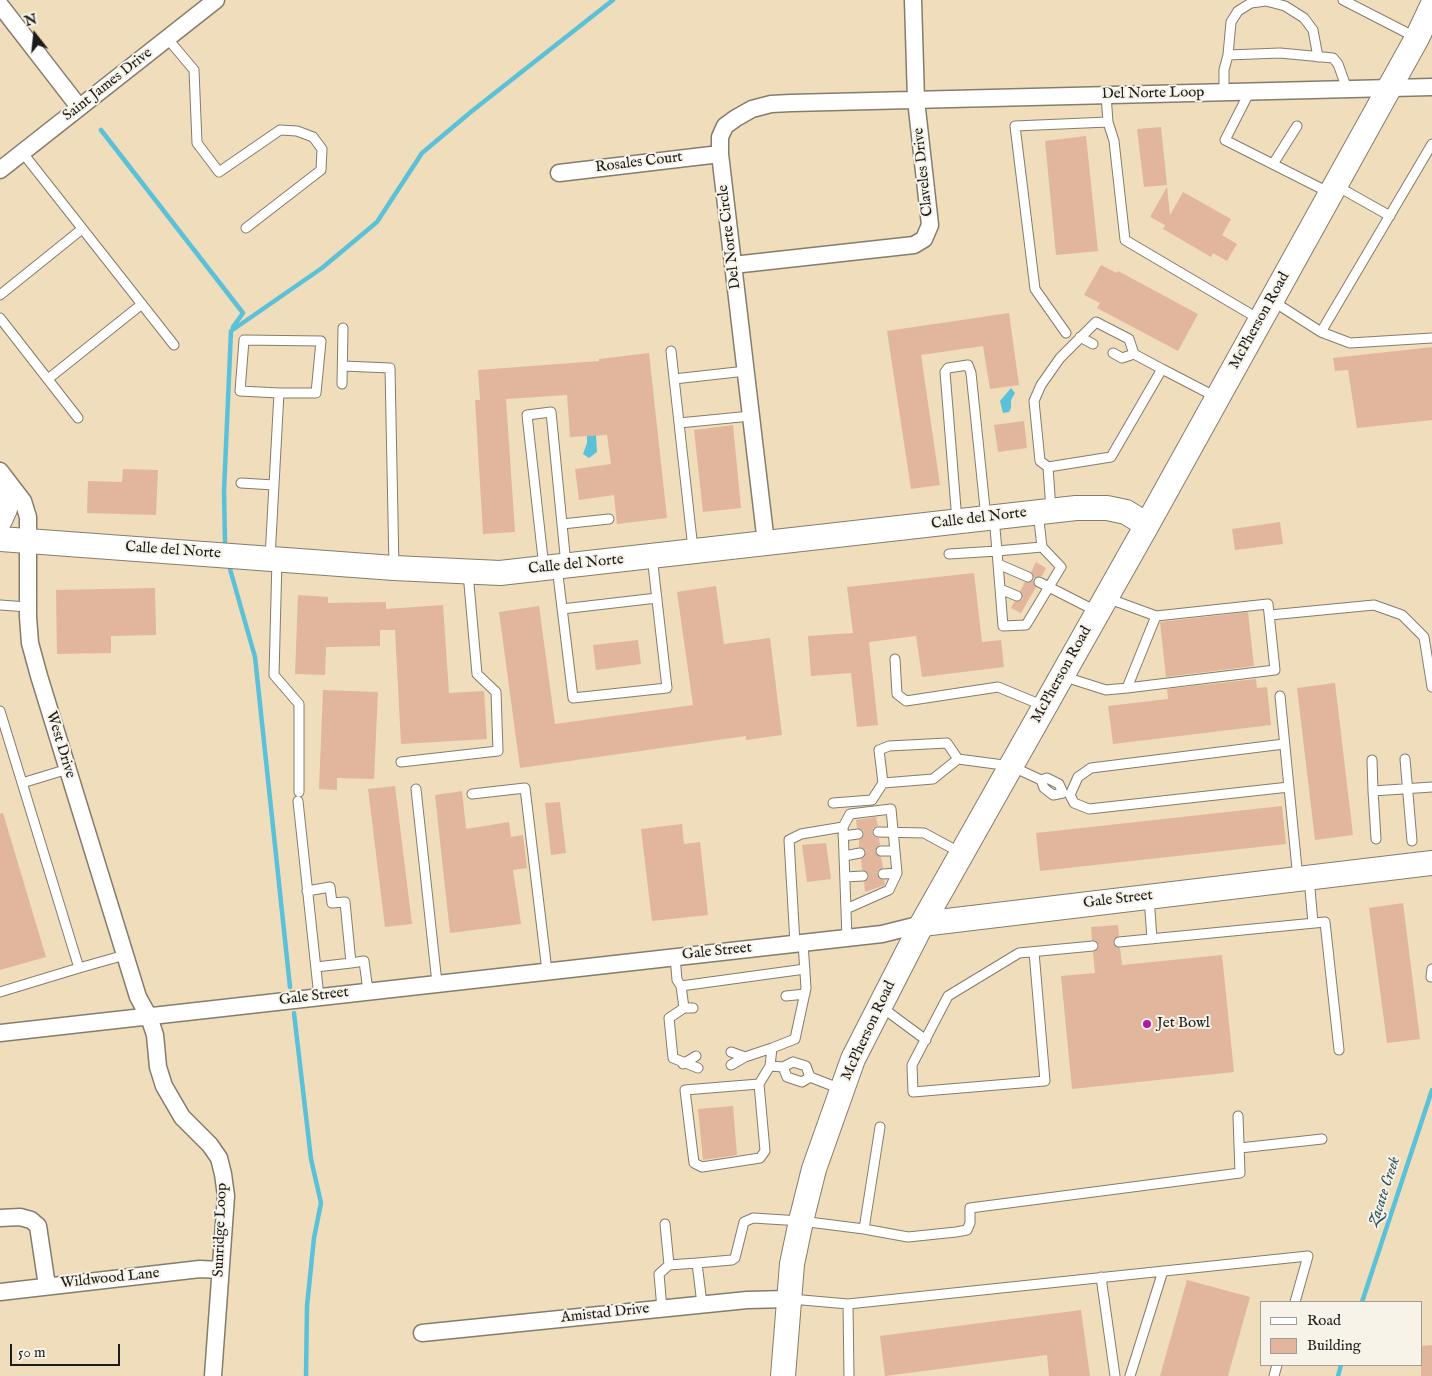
<!DOCTYPE html>
<style>
body{margin:0}
#map{position:relative;width:1432px;height:1376px;overflow:hidden;background:#efddbb;font-family:"IM FELL English",serif}
canvas{display:block}
.legend{position:absolute;left:1260px;top:1301px;width:162px;height:65px;box-sizing:border-box;background:#f7f3e8;border:1px solid #9f9d96;margin:0;padding:6px 9px;list-style:none;font-size:15px;color:#1c1c1c}
.legend li{display:flex;align-items:center;gap:10px;height:25px}
.legend b{width:25px;border:1px solid #9f9d96}
.north{position:absolute;left:10px;top:10px;width:50px;height:50px;-webkit-text-stroke:4px #f7f3e8;paint-order:stroke;rotate:344deg;font-size:14px;font-weight:700;line-height:20px;text-align:center;color:#1c1c1c}
.north::after{content:'';display:block;margin:auto;width:18px;height:22px;background:#1c1c1c;clip-path:polygon(50% 0,100% 100%,50% 72%,0 100%)}
.scale{position:absolute;left:10px;top:1344px;width:110px;height:22px;box-sizing:border-box;border:2px solid #1c1c1c;border-top:0;padding-left:6px;font-size:15px;line-height:18px;white-space:nowrap;color:#1c1c1c;-webkit-text-stroke:4px #f7f3e8;paint-order:stroke}
</style>
<div id="map">
<canvas width="1432" height="1376"></canvas>
<ul class="legend">
<li><b style="height:6px;background:#fff"></b>Road</li>
<li><b style="height:14px;background:#e1b69d"></b>Building</li>
</ul>
<div class="north">N</div>
<div class="scale">50 m</div>
</div>
<script>
const ctx = document.querySelector('canvas').getContext('2d');
ctx.lineJoin = 'round';
function paint(path, color) {
  ctx.fillStyle = color;
  ctx.fill(path, 'evenodd');
}
function poly(rows) {
  const path = new Path2D();
  for (const r of rows) {
    path.moveTo(r[0], r[1]);
    for (let i = 2; i < r.length; i += 2) path.lineTo(r[i], r[i + 1]);
  }
  return path;
}
function trace(path, color, width, dash) {
  ctx.strokeStyle = color;
  ctx.lineWidth = width;
  ctx.lineCap = dash ? 'butt' : 'round';
  ctx.setLineDash(dash || []);
  ctx.stroke(path);
}
function drawText(font, color, halo, rows, align = 'center') {
  ctx.font = font + ' "IM FELL English",serif';
  ctx.lineWidth = 4;
  ctx.setLineDash([]);
  ctx.textBaseline = 'middle';
  ctx.strokeStyle = halo;
  ctx.fillStyle = color;
  for (const [text, x, y, turn = 0] of rows) {
    ctx.save();
    ctx.translate(x, y);
    ctx.rotate((+turn || 0) * Math.PI / 180);
    ctx.textAlign = isNaN(turn) ? turn : align;
    if (halo) ctx.strokeText(text, 0, 0);
    ctx.fillText(text, 0, 0);
    ctx.restore();
  }
}
paint(poly([
 [1011,388,1015,393,1011,400,1011,408,1009,412,1003,413,1000,401],
 [590,433,596,435,597,452,589,458,583,454,587,443,587,436]
]), '#5bc1d9');
trace(poly([
 [101,130,243,313,233,327],
 [225,542,224,491,231,331,322,268,377,222,422,153,472,111,613,0],
 [230,569,255,657,290,987],
 [294,1013,311,1159,321,1203,314,1238,307,1306,306,1376],
 [1362,1302,1432,1090],
 [1338,1376,1341,1365]
]), '#5bc1d9', 4.5);
paint(poly([
 [1161,127,1167,185,1144,187,1137,129],
 [1086,136,1098,251,1056,255,1045,141],
 [1167,187,1170,215,1183,192,1231,219,1222,235,1237,244,1227,261,1213,253,1211,257,1163,229,1165,225,1150,217],
 [1101,265,1117,273,1118,271,1198,314,1178,351,1097,308,1100,303,1084,295],
 [1009,313,1019,385,990,389,983,346,921,355,940,485,911,489,887,331],
 [1432,347,1432,420,1357,428,1348,370,1335,371,1333,358],
 [649,353,667,518,617,524,614,495,579,500,575,469,611,464,607,435,570,437,567,395,506,399,515,532,483,534,475,400,480,400,478,370,599,361,599,359],
 [1024,421,1027,448,998,452,994,425],
 [733,425,741,508,703,512,694,430],
 [123,469,158,470,156,515,87,513,88,481,122,482],
 [1280,522,1283,544,1235,550,1232,529],
 [1036,562,1046,568,1042,576,1034,578,1031,572],
 [974,573,982,642,1001,640,1004,667,922,677,916,636,869,642,878,725,857,727,851,673,811,676,808,636,853,633,847,587],
 [1033,580,1036,587,1021,613,1011,608,1014,602,1023,599,1020,591,1025,582],
 [716,586,724,644,770,638,782,735,746,740,746,736,520,768,499,612,539,606,555,724,693,705,677,592],
 [155,588,156,635,111,636,111,653,57,654,56,590],
 [298,595,328,597,328,603,386,602,386,609,443,605,449,693,484,691,487,739,401,744,395,630,380,630,380,646,326,647,325,675,295,674],
 [1248,612,1254,666,1166,677,1160,622],
 [638,640,641,664,596,670,593,645],
 [1256,679,1257,688,1267,687,1271,725,1113,744,1108,706,1168,699,1167,689],
 [1335,683,1353,835,1315,840,1297,688],
 [323,690,378,692,374,779,337,778,337,790,319,789],
 [395,786,412,924,385,927,368,789],
 [462,791,466,829,509,822,511,837,523,835,527,868,513,870,521,924,450,933,435,795],
 [560,802,566,853,551,855,545,803],
 [1282,806,1286,844,1040,871,1036,833],
 [3,813,46,957,0,970,0,814],
 [876,817,878,826,873,828,872,832,874,837,879,838,880,845,875,851,881,857,883,868,878,871,877,875,880,879,884,880,885,885,865,892,864,882,868,879,869,875,866,871,862,870,861,859,866,852,864,849,859,847,859,840,864,834,863,830,857,828,856,820],
 [682,824,684,844,700,842,708,915,652,921,641,829],
 [826,843,831,879,807,882,802,845],
 [1403,903,1420,1039,1387,1043,1369,908],
 [1118,925,1119,936,1114,939,1113,943,1120,948,1122,965,1222,955,1234,1072,1072,1089,1061,976,1095,973,1093,952,1098,949,1099,945,1092,940,1091,927],
 [733,1106,737,1155,703,1160,698,1109],
 [1187,1280,1250,1297,1228,1376,1160,1376],
 [1081,1310,1090,1376,1049,1376,1047,1355,885,1376,880,1336],
 [1432,1345,1432,1376,1421,1376,1421,1346]
]), '#e1b69d');
const lane = poly([
 [1343,0,1417,38],
 [167,38,194,70,197,143,219,172,280,130,297,131,313,137,322,149,321,170,246,228],
 [1228,55,1231,22,1238,11,1251,3,1266,1,1285,6,1304,18,1313,30,1318,57],
 [1250,91,1225,140,1330,193],
 [1224,92,1224,70,1228,55,1280,53,1333,58,1338,64,1347,89],
 [1106,95,1108,122,1114,141,1125,240,1259,319],
 [22,152,174,345],
 [1273,164,1297,126],
 [1335,185,1390,216],
 [0,295,82,229],
 [1271,300,1321,332,1432,144],
 [0,318,78,418],
 [1321,332,1350,343,1432,338],
 [1066,333,1035,289,1015,126,1108,122],
 [1080,337,1093,344],
 [671,351,693,549],
 [1113,353,1122,358,1134,354],
 [343,366,390,368,394,568],
 [48,379,142,304],
 [674,379,746,371],
 [342,384,343,328],
 [679,423,751,416],
 [1048,467,1040,461,1034,401,1041,385,1060,358,1096,322,1129,339,1134,354,1162,369],
 [241,483,274,485],
 [1051,510,1048,467,1111,457,1162,369,1216,397],
 [1038,512,1042,547],
 [957,521,945,372,948,368,968,365,971,373,986,518],
 [562,524,609,519],
 [949,554,997,551,1042,547,1061,567,1026,625,1003,626,997,551,994,517],
 [270,558,279,393,316,393,321,341,244,340,240,391,279,393],
 [277,559,274,675,299,704,299,792],
 [998,564,1028,577],
 [557,567,573,698,667,688,652,556],
 [544,568,527,415,551,412,566,565],
 [1039,582,1098,612],
 [1000,589,1017,596],
 [1107,598,1156,616],
 [0,605,28,607],
 [562,609,657,598],
 [1270,615,1374,605,1402,615,1424,637,1432,687],
 [895,659,897,694,906,701,998,687,1044,706],
 [1062,676,1106,690,1127,688,1275,670,1268,604,1156,616,1127,688],
 [1280,696,1298,879],
 [0,711,79,968,125,955],
 [1284,744,1091,768,1078,777,1070,795,1074,803,1089,809,1289,787],
 [958,759,947,743,889,746,879,750,883,783,933,779,958,759,1011,766,1041,780],
 [1405,759,1412,841],
 [1372,760,1373,791,1432,787],
 [401,762,498,751,496,692,477,674,468,573],
 [1047,778,1059,784,1063,793,1053,795,1044,788,1041,780,1047,778],
 [22,783,68,769],
 [416,789,437,983],
 [1373,791,1376,839],
 [472,794,525,788,547,971],
 [298,801,319,997],
 [833,803,872,800,883,783],
 [843,827,850,814,891,809,897,873,889,890,846,909],
 [878,832,924,833,961,853],
 [843,836,858,834],
 [881,851,895,851],
 [844,856,860,853],
 [883,874,897,873],
 [845,877,863,876],
 [1309,878,1313,923],
 [307,891,330,887,332,903,345,902,351,963,364,961,368,991],
 [1149,897,1152,939],
 [1119,942,1325,922,1339,1050],
 [795,943,789,840,801,834,843,827,847,938],
 [1034,952,1045,1081,913,1092,912,1065,948,996,1019,953,1093,946],
 [675,956,677,980,681,986,805,969],
 [316,967,351,963],
 [1431,977,1432,969],
 [681,986,684,1008],
 [0,992,79,968],
 [786,996,805,994],
 [880,1006,926,1040],
 [693,1008,684,1008,669,1018,673,1058,698,1068],
 [731,1052,745,1057],
 [793,1062,806,1066,810,1077,802,1082,787,1077,783,1067,793,1062],
 [683,1064,696,1056],
 [731,1065,745,1057,772,1048],
 [770,1066,772,1048,795,1039,806,988,803,943],
 [810,1077,841,1089],
 [759,1084,685,1090,694,1163,702,1167,760,1158,765,1151,759,1084,770,1066,783,1067],
 [1240,1148,1322,1139],
 [665,1224,669,1265],
 [864,1229,908,1237,956,1232,967,1230,970,1223,970,1208,1240,1173,1238,1116],
 [697,1263,732,1260,735,1258,744,1222,753,1218,801,1221,864,1229,880,1127],
 [1101,1277,1115,1376],
 [791,1299,848,1304,1308,1256,1295,1302],
 [848,1304,849,1376],
 [662,1309,659,1274,669,1265,697,1263,702,1304],
 [1130,1376,1163,1271],
 [1274,1376,1277,1365]
]);
const street = poly([
 [0,5,79,107],
 [0,170,216,0],
 [559,173,720,154],
 [733,265,914,245,924,239,930,225,916,100,913,0],
 [0,471,23,501,28,517,28,617,30,643,39,676,138,997,149,1017,155,1035,158,1067,164,1086,182,1117,210,1145,219,1158,223,1174,226,1196,213,1376],
 [766,543,720,154,720,137,725,126,736,118,752,109,771,104,791,103,1432,87],
 [0,1033,882,934,922,924],
 [0,1218,20,1217,31,1220,38,1226,47,1286],
 [0,1292,200,1269,220,1270],
 [422,1333,747,1300,788,1299]
]);
const secondary = poly([
 [0,486,6,502,5,509,0,520],
 [0,539,394,568,500,573,1076,508,1107,508,1126,512,1147,525],
 [922,924,1432,863],
 [783,1376,792,1264,801,1221,814,1169,853,1059,922,924,1147,525,1417,38,1432,6]
]);
trace(lane, '#867c6c', 11);
trace(street, '#867c6c', 19);
trace(secondary, '#867c6c', 26);
trace(lane, '#fff', 9);
trace(street, '#fff', 16);
trace(secondary, '#fff', 24);
for (const [x, y, r, color] of [
 [1147,1024,5,"#b5179e"]
]) {
  const dot = new Path2D();
  dot.arc(x, y, r, 0, 2 * Math.PI);
  ctx.fillStyle = color;
  ctx.fill(dot);
  trace(dot, '#f7f3e8', 2);
}
drawText('15px', '#1c1c1c', '#f7f3e8', [
 ["Saint James Drive",108,85,-38],
 ["Del Norte Loop",1153,94,-1],
 ["Rosales Court",639,163,-7],
 ["Claveles Drive",924,172,-96],
 ["Del Norte Circle",730,237,-97],
 ["McPherson Road",1260,321,-61],
 ["Calle del Norte",979,519,-7],
 ["Calle del Norte",173,551,4],
 ["Calle del Norte",576,565,-6],
 ["McPherson Road",1062,675,-61],
 ["West Drive",60,745,73],
 ["Gale Street",1118,900,-7],
 ["Gale Street",717,952,-6],
 ["Gale Street",314,997,-7],
 ["McPherson Road",869,1031,-65],
 ["Sunridge Loop",221,1230,-88],
 ["Wildwood Lane",110,1279,-6],
 ["Amistad Drive",605,1314,-6]
]);
drawText('15px', '#1c1c1c', '#f7f3e8', [
 ["Jet Bowl",1157,1024]
], 'left');
drawText('italic 16px', '#32565e', '#f7f3e8', [
 ["Zacate Creek",1385,1192,-72]
]);
</script>
